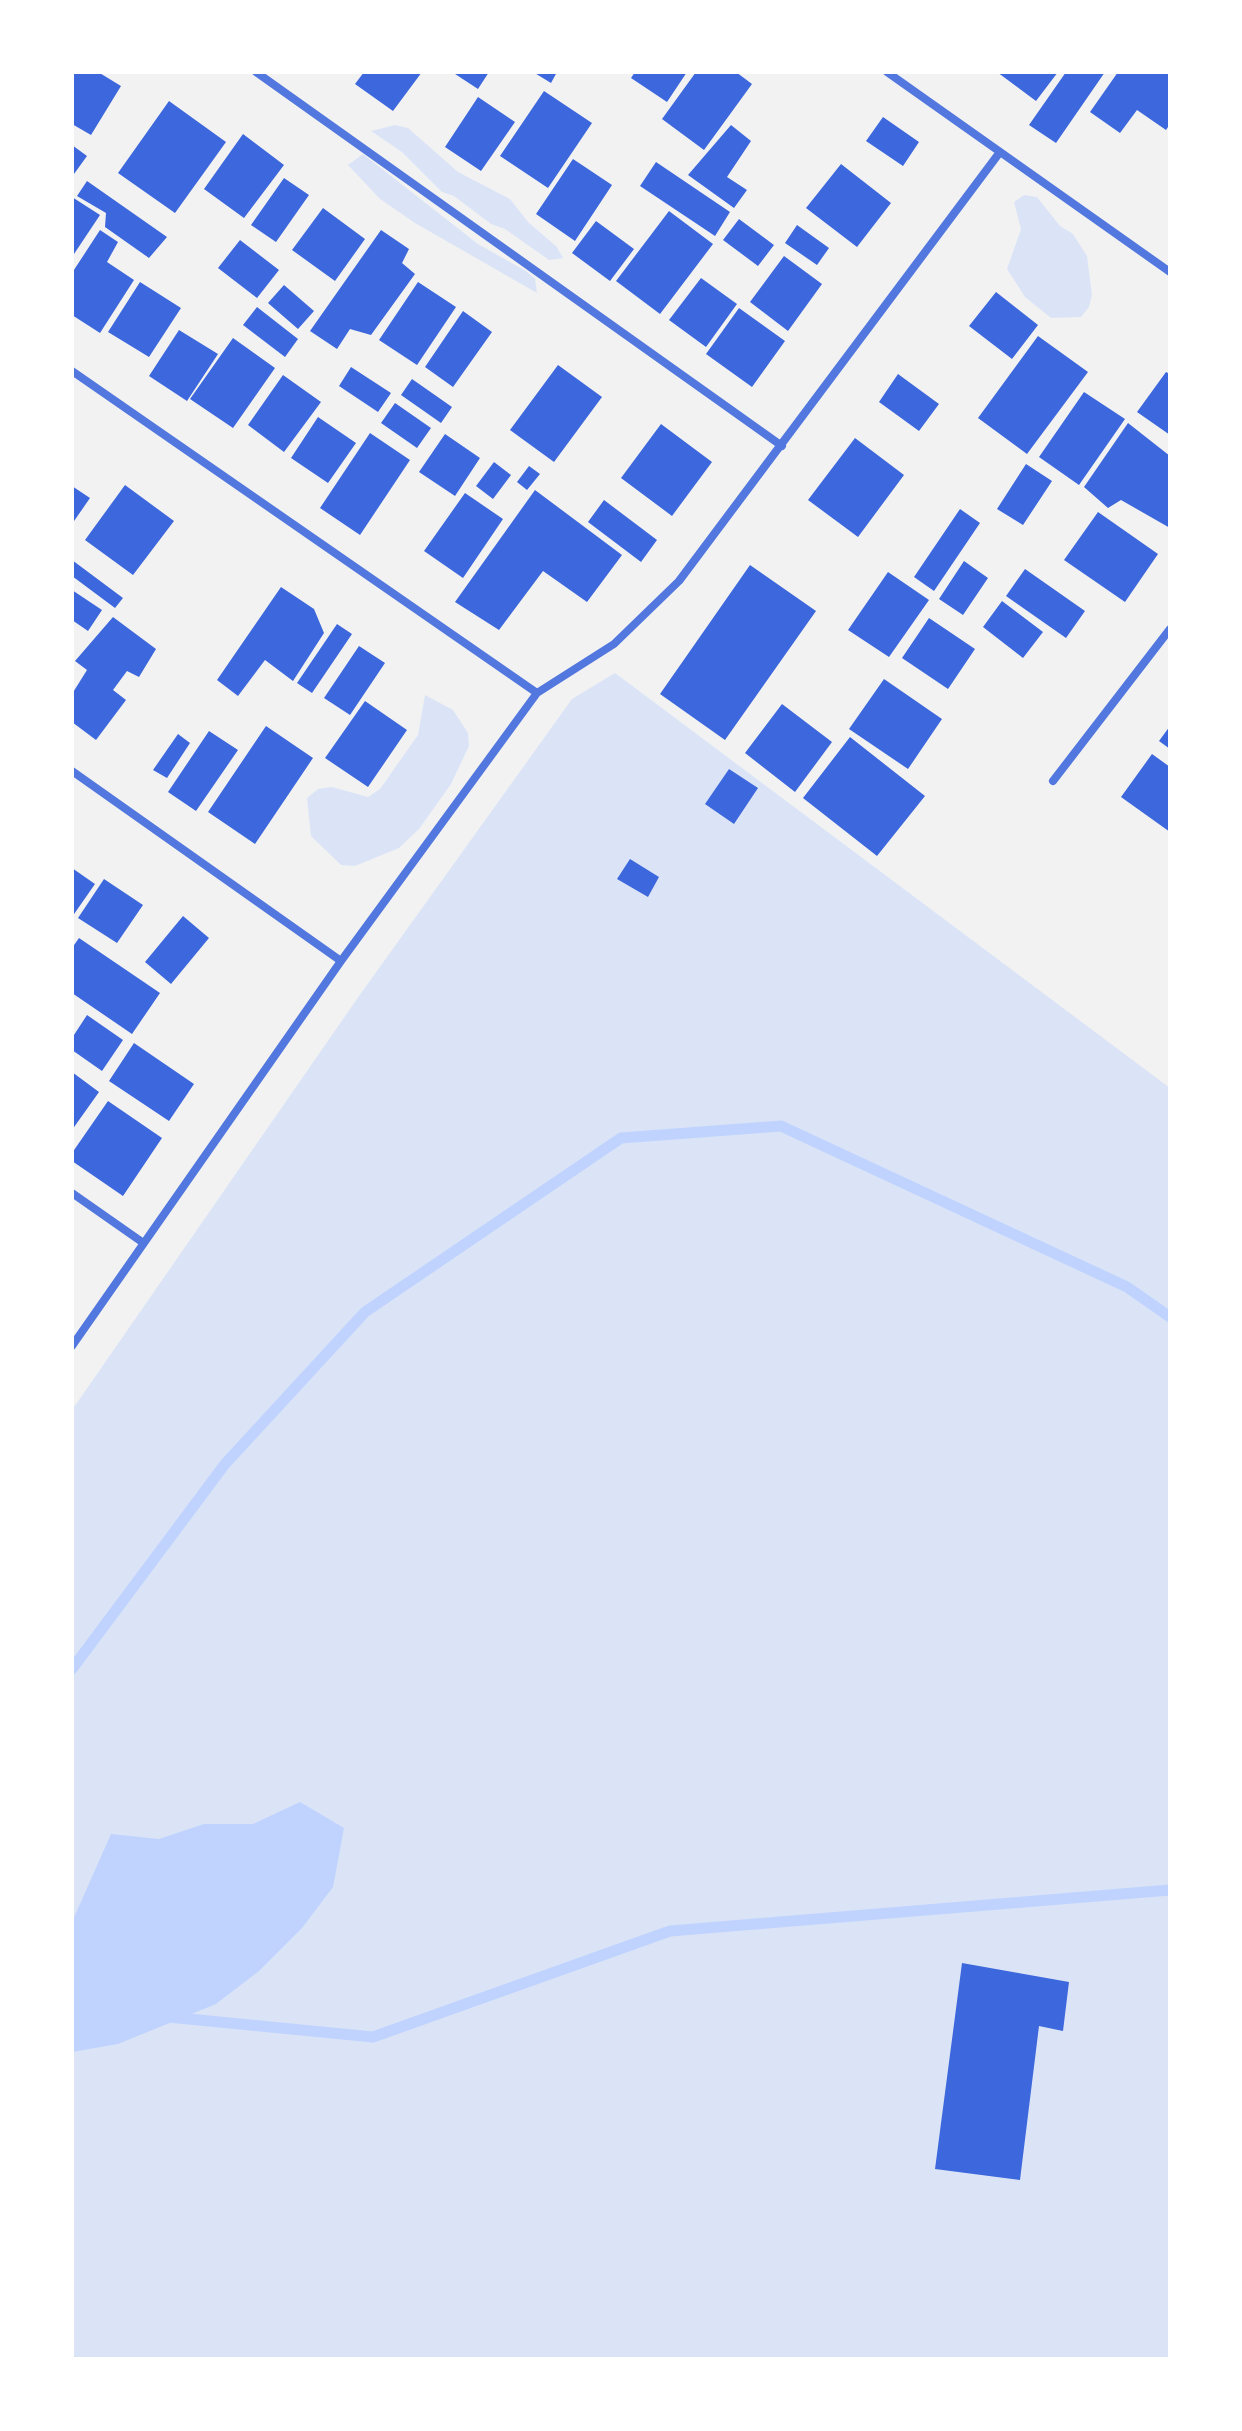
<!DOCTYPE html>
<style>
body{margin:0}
#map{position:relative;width:1242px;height:2431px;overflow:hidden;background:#f2f2f2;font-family:"Public Sans",sans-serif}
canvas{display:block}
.frame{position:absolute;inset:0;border:74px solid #fff;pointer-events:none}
</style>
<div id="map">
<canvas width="1242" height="2431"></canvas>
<div class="frame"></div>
</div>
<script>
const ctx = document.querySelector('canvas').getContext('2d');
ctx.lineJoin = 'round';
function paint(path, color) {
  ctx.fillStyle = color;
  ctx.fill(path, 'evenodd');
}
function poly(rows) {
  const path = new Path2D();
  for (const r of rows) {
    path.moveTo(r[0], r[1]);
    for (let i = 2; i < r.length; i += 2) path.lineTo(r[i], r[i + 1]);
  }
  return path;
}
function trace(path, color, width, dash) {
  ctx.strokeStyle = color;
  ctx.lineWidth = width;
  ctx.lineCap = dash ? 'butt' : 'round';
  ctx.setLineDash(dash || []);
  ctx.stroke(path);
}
paint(poly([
 [395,125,408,128,458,172,510,199,528,222,557,247,563,258,549,260,505,229,491,224,454,196,442,192,402,152,371,131],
 [363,154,478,244,526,271,535,279,537,293,415,223,380,199,348,165],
 [1024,195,1037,197,1060,226,1073,234,1087,256,1092,295,1089,307,1081,317,1051,318,1025,297,1007,269,1021,229,1014,202],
 [615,673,1170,1088,1170,2359,72,2359,72,1410,359,996,572,699],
 [425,695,453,710,468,733,469,746,451,784,419,829,399,848,355,866,341,865,311,836,307,798,318,789,332,787,368,797,380,789,418,735]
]), '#dbe4f7');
paint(poly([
 [300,1802,344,1828,333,1887,302,1928,259,1971,216,2004,118,2044,72,2052,72,1922,111,1834,159,1839,204,1824,253,1824]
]), '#bfd3fe');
trace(poly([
 [72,1669,225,1464,365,1312,621,1138,781,1126,1127,1287,1170,1317],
 [168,2017,373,2037,670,1931,1170,1890]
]), '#bfd3fe', 11);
paint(poly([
 [72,72,98,72,121,86,91,135,72,124],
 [364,72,422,72,393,111,355,84],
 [452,72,489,72,478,89],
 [533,72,557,72,551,83],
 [635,72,687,72,667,102,631,78],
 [696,72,736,72,752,84,704,150,662,119],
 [997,72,1058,72,1036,101],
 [1066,72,1105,72,1056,143,1029,125],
 [1118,72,1170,74,1170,124,1166,130,1137,110,1120,133,1090,112],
 [544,91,592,123,548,188,500,156],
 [478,97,515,122,481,171,445,147],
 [169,101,226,142,175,213,118,173],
 [883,117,919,142,903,166,866,141],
 [731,125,751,141,727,177,747,190,734,208,688,175],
 [243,134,284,165,244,218,204,189],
 [72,145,87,156,74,174,72,172],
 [573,159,612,185,575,241,536,214],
 [656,162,730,212,715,236,640,186],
 [841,164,891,203,857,247,806,208],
 [284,178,309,195,276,242,251,225],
 [87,181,167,237,149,258,105,227,106,213,77,196],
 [72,197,100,215,72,257],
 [323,208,365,239,335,281,292,250],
 [669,211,713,244,660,314,616,281],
 [739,219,774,245,758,266,723,240],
 [596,221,634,249,610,281,572,253],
 [797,225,829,248,817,265,785,243],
 [100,230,118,242,107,262,134,280,100,333,72,315,72,273],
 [381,230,409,249,402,263,415,274,371,335,350,329,337,349,310,331],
 [240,240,279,270,257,298,218,268],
 [784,256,822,284,788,331,750,302],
 [701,278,737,304,706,347,669,320],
 [140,282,181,308,149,357,108,332],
 [418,282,456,307,417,365,379,340],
 [284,285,314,311,298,329,268,303],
 [996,292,1038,325,1012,359,969,326],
 [257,307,298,339,285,357,243,325],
 [739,308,785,341,752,387,706,354],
 [463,311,492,332,453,387,425,367],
 [179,330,218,354,187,401,149,376],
 [1038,336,1088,372,1027,454,978,418],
 [233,338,275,368,233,428,190,399],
 [558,365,602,397,554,462,510,430],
 [351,367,391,393,378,412,339,386],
 [1166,372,1170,374,1170,435,1137,412],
 [898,374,939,404,919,431,879,402],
 [283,375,321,402,284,452,248,425],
 [412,379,452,407,441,423,401,395],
 [1084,392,1125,419,1079,485,1039,457],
 [395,403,431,428,417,448,381,423],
 [318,417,356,443,328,483,291,458],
 [1128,423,1170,456,1170,528,1121,500,1108,508,1084,487],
 [661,424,712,462,672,516,621,478],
 [370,433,410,460,360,535,320,508],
 [445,434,480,458,455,496,419,472],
 [855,438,904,475,858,537,808,500],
 [494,462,511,475,493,499,476,486],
 [1026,464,1052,481,1023,525,997,509],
 [529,466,540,474,527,490,517,482],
 [125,485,174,521,133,575,85,540],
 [72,486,90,498,72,524],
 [535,490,622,555,587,602,543,571,499,630,455,602],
 [465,493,503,519,463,578,424,551],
 [604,500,657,540,641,562,588,522],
 [960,509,980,523,934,591,914,577],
 [1098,512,1158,554,1125,602,1064,560],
 [72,560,123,598,115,608,72,576],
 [964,561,988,578,963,615,939,599],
 [750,565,816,611,725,740,660,694],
 [1025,569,1085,611,1066,638,1006,596],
 [888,572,929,600,889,657,848,630],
 [281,587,314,609,324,633,293,681,265,660,238,696,217,680],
 [72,590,102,610,88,631,72,620],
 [1002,601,1043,632,1023,658,983,627],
 [113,617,156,649,139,677,127,671,113,690,126,700,96,740,72,722,72,694,87,670,75,661],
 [929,618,975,649,948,689,902,658],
 [337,624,352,634,312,693,297,683],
 [359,646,385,663,350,715,324,698],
 [884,679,942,719,908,769,849,729],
 [365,701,407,730,368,787,325,758],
 [782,704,832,742,795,792,745,753],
 [266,726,313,758,255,844,208,812],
 [1170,726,1170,749,1159,741],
 [209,731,238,750,196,811,168,792],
 [178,734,190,743,167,778,153,770],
 [850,737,925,796,877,856,803,798],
 [1152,754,1170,767,1170,832,1121,797],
 [729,769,758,788,734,824,705,804],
 [630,859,659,877,648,897,617,879],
 [72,868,95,884,72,917],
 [104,879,143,905,117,943,78,918],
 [183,916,209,938,171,984,145,962],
 [79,938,160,993,132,1034,72,993,72,948],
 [87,1015,123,1040,102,1071,72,1050,72,1038],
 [134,1043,194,1084,169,1121,109,1081],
 [72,1072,99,1092,72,1130],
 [108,1101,162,1138,123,1196,72,1161,72,1153],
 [962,1963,1069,1982,1063,2031,1039,2026,1020,2180,935,2169]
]), '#3d67dc');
trace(poly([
 [256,72,782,446],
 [887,72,1170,272],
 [72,371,537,693],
 [72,771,341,961],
 [1053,781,1170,629],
 [72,1193,142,1242],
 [72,1346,341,961,537,693,614,644,679,581,1000,152]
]), '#5277de', 8);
</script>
